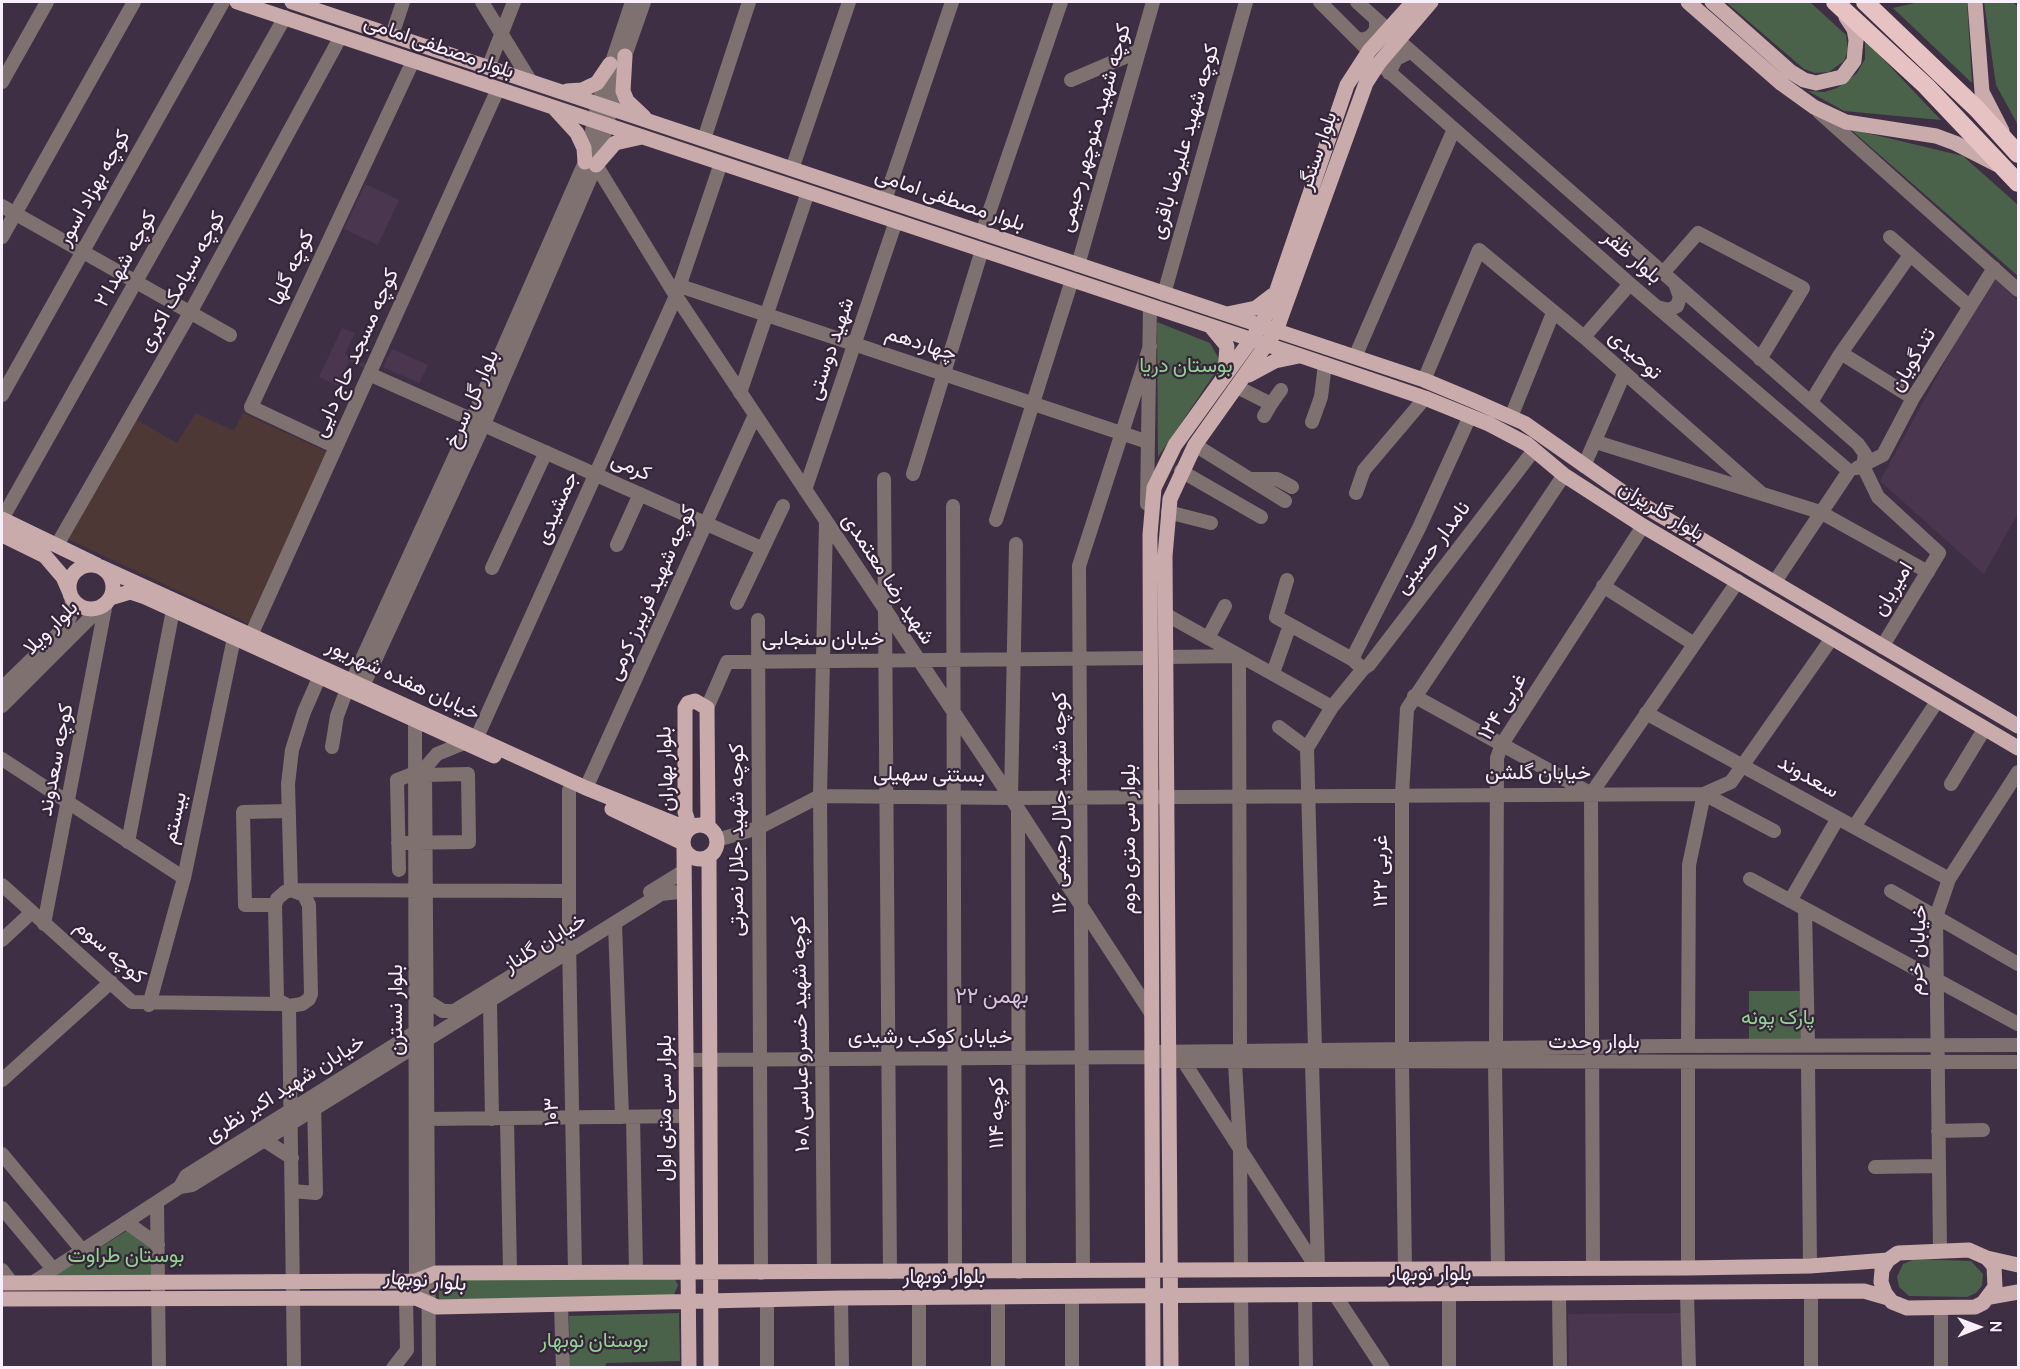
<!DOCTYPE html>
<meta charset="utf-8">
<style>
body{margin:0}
#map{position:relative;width:2020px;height:1369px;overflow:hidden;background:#3f2f44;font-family:Manrope,sans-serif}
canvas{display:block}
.frame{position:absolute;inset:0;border:3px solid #f9effc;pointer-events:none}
.north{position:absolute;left:1948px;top:1297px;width:60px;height:60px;-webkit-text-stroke:4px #352539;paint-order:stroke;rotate:89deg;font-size:16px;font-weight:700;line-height:24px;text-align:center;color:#f9effc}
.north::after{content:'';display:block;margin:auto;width:21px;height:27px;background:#f9effc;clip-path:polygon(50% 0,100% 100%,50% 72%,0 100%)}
</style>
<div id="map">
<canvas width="2020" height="1369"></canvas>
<div class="frame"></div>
<div class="north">N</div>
</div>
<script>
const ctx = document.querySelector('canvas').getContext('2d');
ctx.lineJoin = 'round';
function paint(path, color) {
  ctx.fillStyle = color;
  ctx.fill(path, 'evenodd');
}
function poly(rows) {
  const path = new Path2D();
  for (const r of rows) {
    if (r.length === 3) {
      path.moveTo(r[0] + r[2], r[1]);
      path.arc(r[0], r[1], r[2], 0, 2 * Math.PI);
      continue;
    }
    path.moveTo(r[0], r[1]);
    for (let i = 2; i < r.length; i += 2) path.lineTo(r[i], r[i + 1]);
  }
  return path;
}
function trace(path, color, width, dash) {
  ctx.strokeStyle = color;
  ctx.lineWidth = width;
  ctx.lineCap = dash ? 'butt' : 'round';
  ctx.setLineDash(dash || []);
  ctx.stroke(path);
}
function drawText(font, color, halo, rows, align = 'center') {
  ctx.font = font + ' Manrope,Vazirmatn,sans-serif';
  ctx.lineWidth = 4.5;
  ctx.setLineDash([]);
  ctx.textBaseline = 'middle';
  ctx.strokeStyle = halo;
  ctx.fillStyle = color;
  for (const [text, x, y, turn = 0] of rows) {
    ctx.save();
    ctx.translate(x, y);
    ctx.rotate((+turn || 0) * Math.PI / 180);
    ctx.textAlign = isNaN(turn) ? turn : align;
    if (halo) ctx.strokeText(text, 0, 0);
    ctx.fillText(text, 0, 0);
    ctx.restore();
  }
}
paint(poly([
 [196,413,234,431,243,413,329,453,254,619,247,623,68,539,135,419,177,443]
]), '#4d3836');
paint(poly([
 [365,184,399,200,378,245,344,229],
 [1992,276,2018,301,2018,513,1984,574,1880,481],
 [342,328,355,333,345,354,368,365,366,369,349,361,338,386,319,377],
 [392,349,428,365,419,383,383,367],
 [1683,1313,1683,1367,1569,1367,1568,1314]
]), '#4b3650');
paint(poly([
 [1726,2,1810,2,1846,35,1848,51,1844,61,1829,72,1815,73,1804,69],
 [1919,2,1967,2,1972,83,1893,8],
 [1984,2,2013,2,2018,7,2018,125,1996,85],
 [1865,40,1941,120,1844,111,1808,91,1825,92,1837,88,1857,73,1865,59],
 [1850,129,1963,156,2018,205,2018,276],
 [1157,322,1210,343,1219,359,1217,370,1158,457],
 [1749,991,1807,991,1808,1045,1749,1046],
 [128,1230,151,1247,151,1277,59,1279,56,1275],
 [1915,1259,1971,1261,1983,1274,1982,1286,1976,1293,1967,1297,1909,1296,1899,1287,1897,1277,1903,1264],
 [674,1277,678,1285,674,1295,439,1300,438,1284,443,1280],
 [679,1313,680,1361,606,1363,605,1367,570,1367,569,1316]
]), '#496249');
trace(poly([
 [482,2,531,82],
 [1320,2,1369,51],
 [1357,2,1387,29],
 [392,35,403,2],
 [1356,38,1362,40,1370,37,1376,30,1376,19],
 [1398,40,1858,444,1865,454,1863,466,1878,497,1939,553,1882,647],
 [1379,63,1630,284,1849,471],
 [488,68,514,2],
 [1389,73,1396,59,1410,52],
 [1071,80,1139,51],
 [2,82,47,2],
 [1819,112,2018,290],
 [704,139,749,2],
 [596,165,676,296,1011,798,1151,1013],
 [792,169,849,2],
 [885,200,952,2],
 [2,206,230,335],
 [982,233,1061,2],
 [2,237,134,2],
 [1890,237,1970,307],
 [1078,265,1153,2],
 [1663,273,1698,233,1803,288,1760,359],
 [680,286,1148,442],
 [1164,294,1246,2],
 [1657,307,1669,310,1677,306,1680,297,1676,286],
 [1584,337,1630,284],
 [1841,353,1913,398],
 [1355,357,1454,129],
 [369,374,761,548],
 [1424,380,1479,250,1584,337,1761,493],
 [1237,387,1271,404,1264,416],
 [740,393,808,192],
 [2,395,223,2],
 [1811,402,1841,353,1910,255],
 [1271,404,1281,390],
 [1511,417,1553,313],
 [1312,422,1321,397,1325,364],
 [1596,442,1820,512,1928,572],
 [1195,445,1285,501],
 [336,447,251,407,413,61],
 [1584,466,1624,374],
 [1857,468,1883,455,1913,398,1994,268],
 [1181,471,1261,517],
 [913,474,982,250],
 [884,479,890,1272],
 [1253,479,1277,479,1292,487],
 [805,490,896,221],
 [1356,493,1364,470,1425,398],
 [1147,504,1150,306],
 [953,506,955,1272],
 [1168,512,1211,523],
 [2,519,285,17],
 [996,520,1072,280],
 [57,545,190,313,341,36],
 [617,545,640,494],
 [492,568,546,452],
 [1287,580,1276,617,1352,659,1363,669,1332,707,1307,748,1315,1049],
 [1774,583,1849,471],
 [1603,586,1694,644],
 [737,603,783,506],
 [1165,614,1332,707],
 [758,620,761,1273],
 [252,633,498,89],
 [1208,638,1225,606],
 [1166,657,1239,656,1240,1049],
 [1352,659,1419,528,1470,416],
 [1363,669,1369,665,1534,450],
 [1273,673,1290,625],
 [352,681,472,419,585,162,598,104,632,2],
 [363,686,484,424,596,165,625,56,644,2],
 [2,688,65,627,70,617,72,598],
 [1414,696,1588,792],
 [2,706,103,605],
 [707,708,727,662,1150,658],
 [1646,713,1949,879],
 [415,721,416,1289],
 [1279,727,1307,748],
 [477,737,676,296,721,163],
 [332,747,337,716,347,689],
 [2,759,184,878],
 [1951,784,1985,728],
 [586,788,755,415],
 [569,790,569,941,575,1272],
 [1591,794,1593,1268],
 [1591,794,1738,581],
 [1011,798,1016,544],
 [1018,812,1019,1272],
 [1854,827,1938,700],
 [717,840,758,828,820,796,1011,798,1704,794,1731,782,1832,638],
 [128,842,173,610],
 [398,843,469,842,468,774,425,775],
 [399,870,397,780,415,773],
 [1750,879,2018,1024],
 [2,885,132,1002,281,1004],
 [291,890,304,895,309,905,311,994,309,999,302,1004,289,1006,277,1000,275,905,277,899,285,892,291,890,569,891],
 [291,890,288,784,292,750,304,712,319,678],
 [1891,891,2018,964],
 [650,892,684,871],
 [1790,901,1838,818],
 [275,905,245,905,243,812,289,811],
 [1805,911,1808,1045],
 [44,924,106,603],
 [615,924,622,1117],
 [2,940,32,912],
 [427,1001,443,1011,454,1011,567,942],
 [490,1002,492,1119],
 [149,1005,184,878,234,638],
 [289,1006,294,1368],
 [428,1039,661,894,679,892,685,897],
 [1688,1046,1689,865,1704,794,1774,831],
 [1496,1047,1497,758,1502,744,1643,526],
 [1402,1048,1402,795,1407,709,1564,475],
 [1151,1052,1666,1046,2018,1045],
 [686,1060,1151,1057],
 [1151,1061,2018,1062],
 [1184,1062,1318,1270],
 [1235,1063,1240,1148,1241,1270],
 [1312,1063,1318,1268],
 [1402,1063,1405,1269],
 [1495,1063,1498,1268],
 [1808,1063,1810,1266],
 [1688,1064,1688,1268],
 [2,1080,111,982],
 [633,1117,636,1271],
 [428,1119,687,1116],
 [507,1119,510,1272],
 [1938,1131,1983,1130],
 [258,1136,292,1158],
 [2,1154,82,1250],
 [1875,1167,1937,1166],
 [180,1187,186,1176,417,1031],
 [292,1191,316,1193,314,1102],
 [157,1202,159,1368],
 [2,1208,53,1269],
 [126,1222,158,1245],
 [1940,1250,1936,917,1949,879,2018,772],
 [1449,1269,1449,1368],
 [2,1270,11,1282],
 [1083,1271,1079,566,1150,346],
 [824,1272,820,796,826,522],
 [32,1283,180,1187,192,1185,417,1045],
 [1811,1291,1811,1368],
 [1687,1294,1689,1368],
 [1241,1295,1242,1368],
 [1305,1295,1306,1368],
 [1335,1295,1383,1368],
 [1559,1295,1560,1368],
 [1072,1297,1072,1368],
 [841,1298,842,1368],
 [919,1298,919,1368],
 [998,1298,998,1368],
 [767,1300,767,1368],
 [561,1305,563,1368],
 [1941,1307,1941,1368],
 [393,1368,407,1350,406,1298],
 [429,1368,425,768,437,754,464,743]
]), '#807171', 14);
trace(poly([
 [237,2,1301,356,1425,398,1489,424,1527,444,1564,475,1643,526,2018,748],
 [292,2,1424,380,1472,400,1524,423,1631,498,2018,726],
 [1688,2,1782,84,1814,107,1846,122,1936,136,1955,143,1996,164],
 [1712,2,1791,72,1804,80,1816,83,1842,77,1854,61,1856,40,1854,29,1846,17],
 [1975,2,1982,92,2002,131],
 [625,56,623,91,627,101,644,117],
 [567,91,582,90,597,83,610,64],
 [555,109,577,133,584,148,585,162],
 [596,165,615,143,642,137],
 [1227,314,1256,308,1273,295],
 [1212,328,1227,346,1225,372],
 [1249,375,1275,361,1299,356],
 [2,519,97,565],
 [2,535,45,556,63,577,70,593],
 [91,587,22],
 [101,567,586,788,688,829],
 [110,598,130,592,145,597,494,756],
 [612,809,683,843],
 [700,842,17],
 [690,828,685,812,685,708,688,703,695,701,707,708,708,827],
 [684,849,689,1368],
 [709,857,711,1368],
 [1969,1250,1987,1258,1994,1266,1995,1287,1983,1303,1975,1307,1907,1308,1892,1302,1885,1293,1881,1282,1882,1270,1888,1260,1898,1253,1969,1250],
 [1987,1258,2018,1265],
 [2,1283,416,1281,436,1273,1688,1268,1810,1266,1888,1260],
 [1990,1297,2018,1292],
 [2,1299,416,1298,437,1307,841,1298,1241,1295,1864,1291,1888,1298],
 [1153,1368,1150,535,1154,488,1175,445,1261,326,1277,290,1347,85,1369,51,1413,2],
 [1171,1368,1165,556,1170,499,1195,445,1276,331,1366,83,1379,63,1431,2]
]), '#c9abac', 15);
trace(poly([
 [1835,2,1926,86,2018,183],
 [1865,2,1977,109,2018,154]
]), '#e6c2c3', 18);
drawText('21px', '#f9effc', '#352539', [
 ["بلوار مصطفی امامی",439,47,19],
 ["کوچه شهید منوچهر رحیمی",1095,128,-74],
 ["کوچه شهید علیرضا باقری",1185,142,-74],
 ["بلوار سنگر",1318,151,-71],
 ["کوچه بهزاد اسور",94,188,-61],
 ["بلوار مصطفی امامی",950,200,19],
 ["بلوار ظفر",1632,257,41],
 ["۲ کوچه شهدا",126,259,-61],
 ["کوچه گلها",292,268,-65],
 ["کوچه سیامک اکبری",182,282,-61],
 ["چهاردهم",921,344,18],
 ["شهید دوستی",831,349,-71],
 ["کوچه مسجد حاج دایی",356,353,-66],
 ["توحیدی",1635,355,42],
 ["تندگویان",1913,360,-59],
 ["بلوار گل سرخ",472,399,-66],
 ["کرمی",631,467,24],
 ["جمشیدی",557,508,-66],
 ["بلوار گلریزان",1661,511,31],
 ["نامدار حسینی",1433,548,-53],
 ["شهید رضا معتمدی",888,579,57],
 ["امیریان",1893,589,-59],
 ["کوچه شهید فریبرز کرمی",652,593,-66],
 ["بلوار ویلا",51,628,-45],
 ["خیابان سنجابی",823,639],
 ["خیابان هفده شهریور",403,680,25],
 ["۱۲۴ غربی",1503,707,-59],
 ["کوچه سعدوند",56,760,-79],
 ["بلوار بهاران",666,769,-92],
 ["خیابان گلشن",1538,773],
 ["بستنی سهیلی",929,775,1],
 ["سعدوند",1808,777,29],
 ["کوچه شهید جلال رحیمی ۱۱۶",1060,803,-90],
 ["بیستم",175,818,-78],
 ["بلوار سی متری دوم",1129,839,-90],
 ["کوچه شهید جلال نصرتی",737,840,-90],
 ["۱۲۲ غربی",1381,871,-90],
 ["خیابان گلناز",545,943,-32],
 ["خیابان خرم",1918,950,-87],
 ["کوچه سوم",110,952,41],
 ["بلوار نسترن",396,1010,-90],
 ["کوچه شهید خسرو عباسی ۱۰۸",801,1034,-91],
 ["خیابان کوکب رشیدی",930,1037],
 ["بلوار وحدت",1594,1042],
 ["خیابان شهید اکبر نظری",285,1089,-32],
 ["بلوار سی متری اول",665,1108,-90],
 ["۱۰۳",552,1112,-91],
 ["کوچه ۱۱۴",997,1113,-90],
 ["بلوار نوبهار",1430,1274],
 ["بلوار نوبهار",944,1277],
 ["بلوار نوبهار",425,1281,5]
]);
drawText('21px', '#93d292', '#352539', [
 ["بوستان دریا",1186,366],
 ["پارک پونه",1778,1018],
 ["بوستان طراوت",126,1256],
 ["بوستان نوبهار",594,1341]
]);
drawText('22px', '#d7c2dc', '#352539', [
 ["۲۲ بهمن",992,997]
]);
</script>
